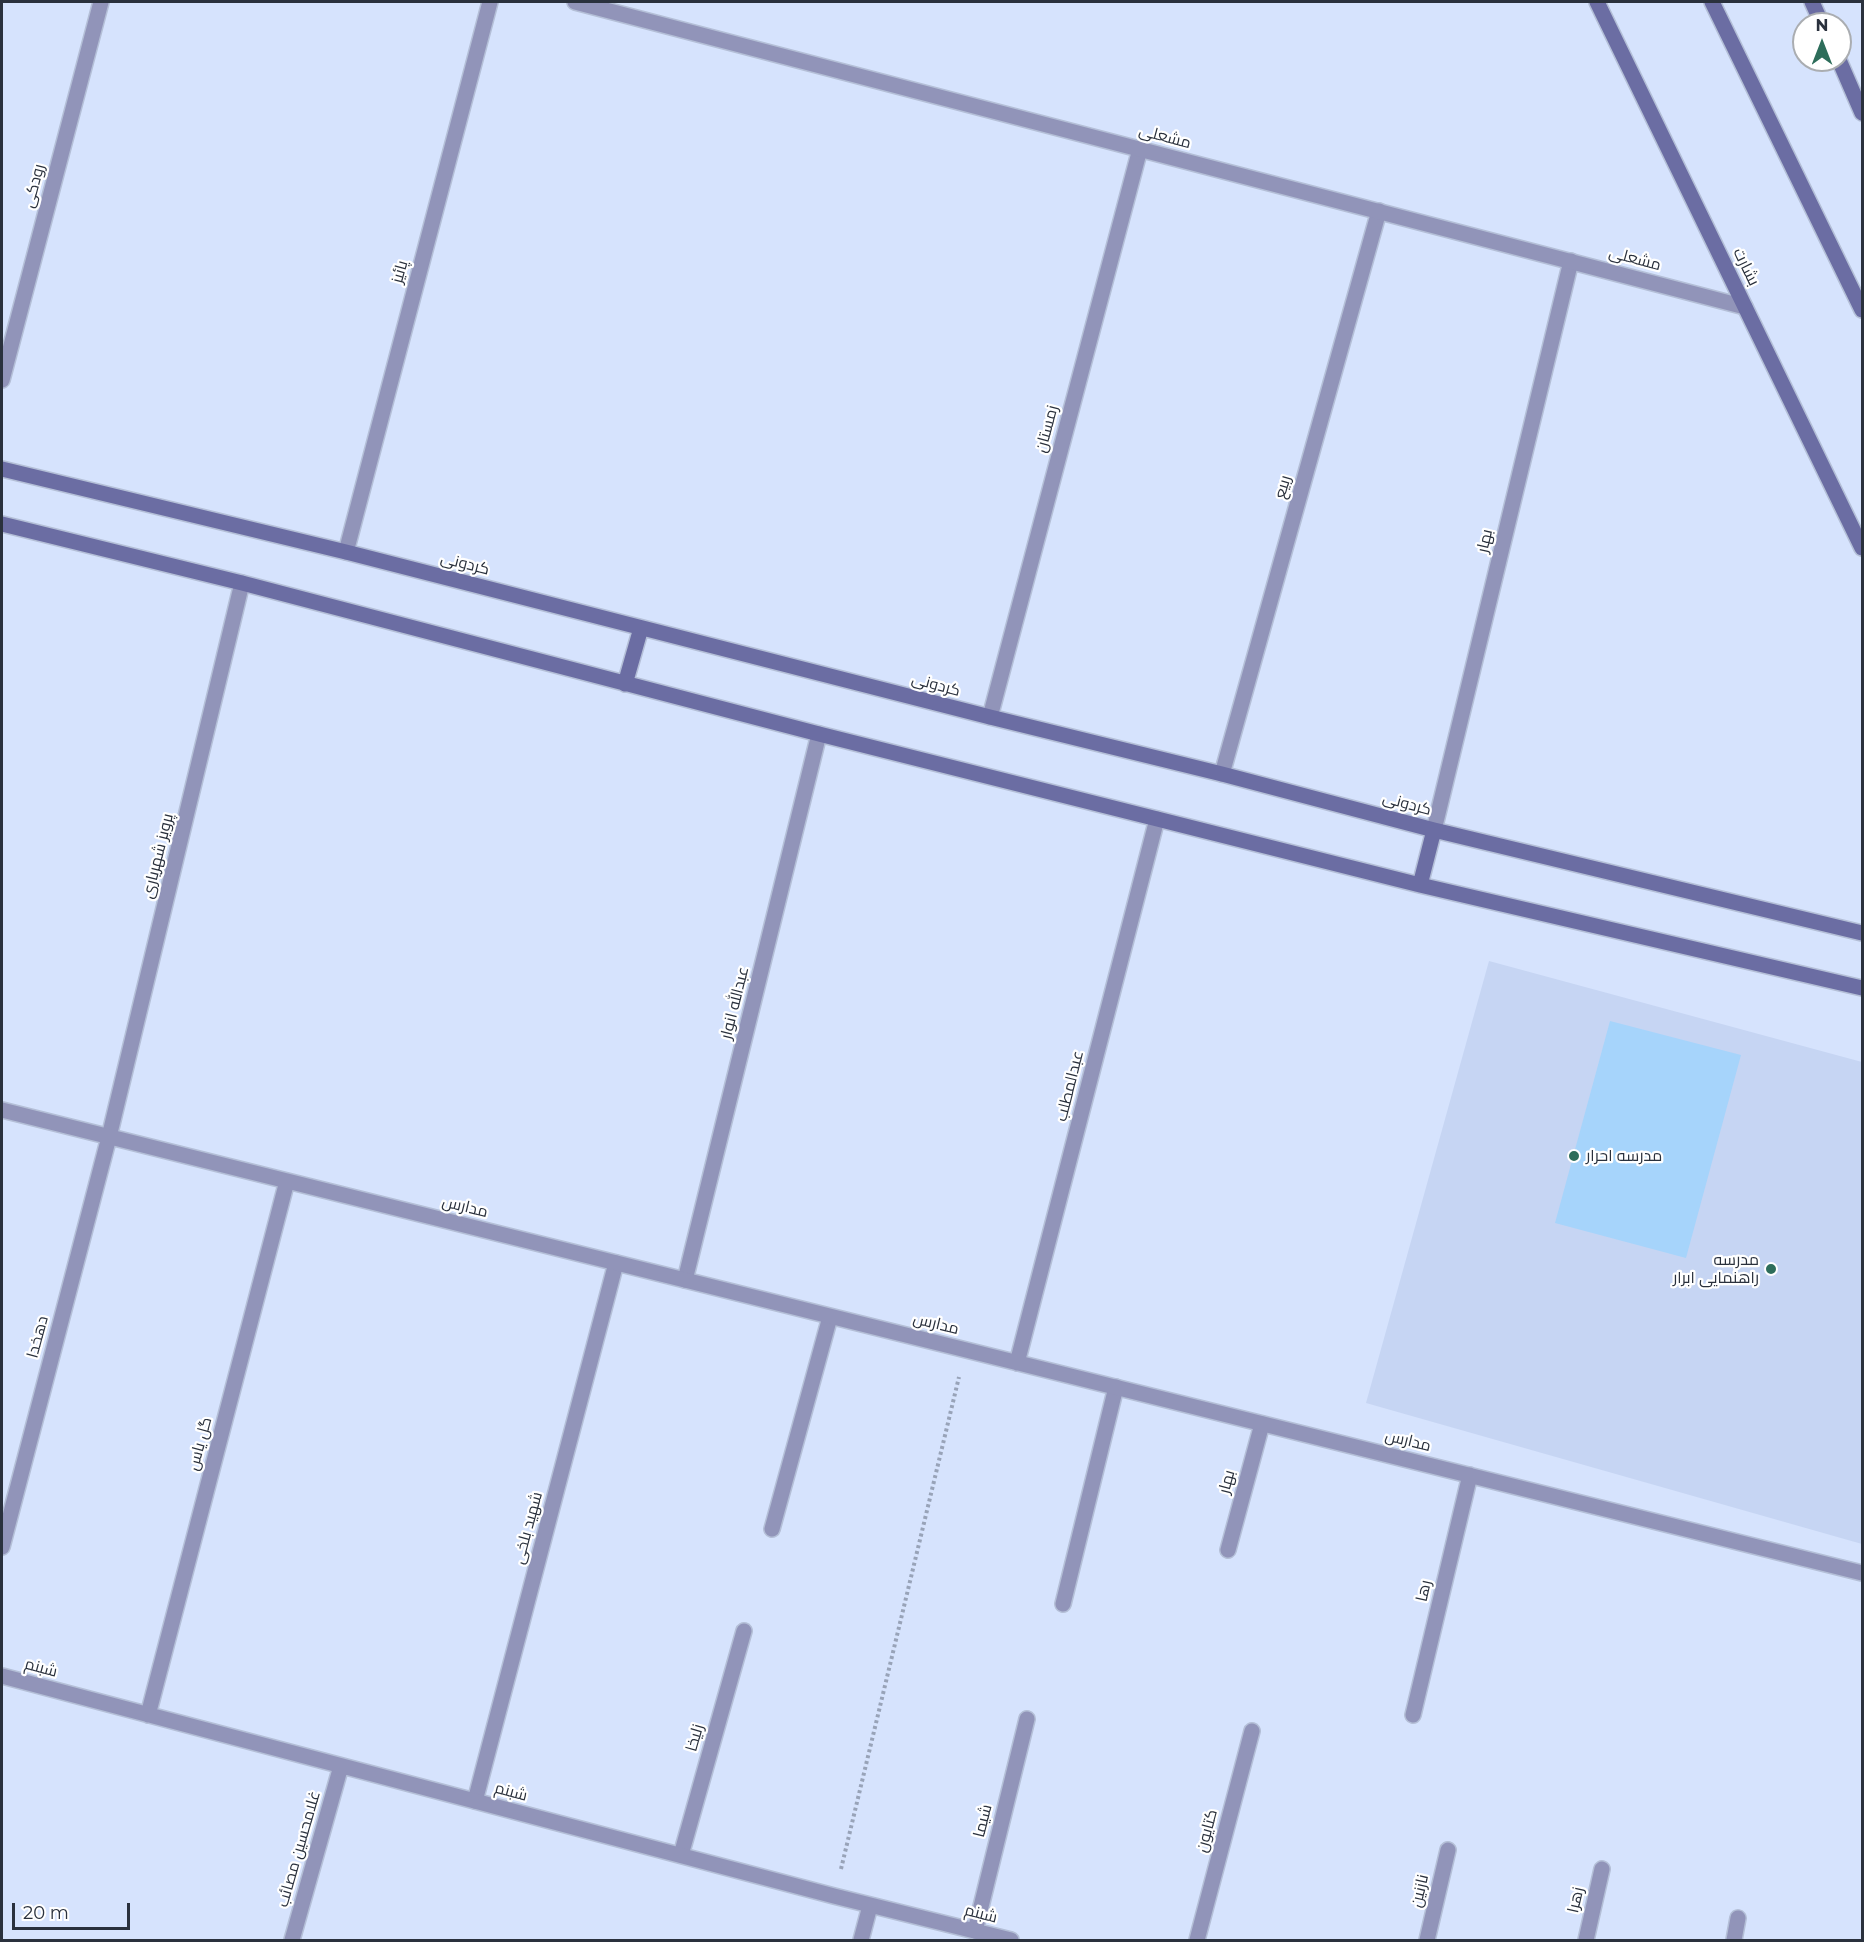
<!DOCTYPE html>
<meta charset="utf-8">
<style>
body{margin:0}
#map{position:relative;width:1864px;height:1942px;overflow:hidden;background:#d6e3fd;font-family:Montserrat,sans-serif}
canvas{display:block}
.frame{position:absolute;inset:0;border:3px solid #2a313d;pointer-events:none}
.north{position:absolute;left:1792px;top:12px;width:60px;height:60px;box-sizing:border-box;background:#fff;border:2px solid #aaadb1;border-radius:50%;rotate:0deg;font-size:16px;font-weight:700;line-height:24px;text-align:center;color:#2a313d}
.north::after{content:'';display:block;margin:auto;width:21px;height:27px;background:#2d6d5a;clip-path:polygon(50% 0,100% 100%,50% 72%,0 100%)}
.scale{position:absolute;left:12px;top:1903px;width:118px;height:27px;box-sizing:border-box;border:3px solid #2a313d;border-top:0;padding-left:8px;font-size:18px;line-height:21px;white-space:nowrap;color:#2a313d;-webkit-text-stroke:4px #fff;paint-order:stroke}
</style>
<div id="map">
<canvas width="1864" height="1942"></canvas>
<div class="frame"></div>
<div class="north">N</div>
<div class="scale">20 m</div>
</div>
<script>
const ctx = document.querySelector('canvas').getContext('2d');
ctx.lineJoin = 'round';
function paint(path, color) {
  ctx.fillStyle = color;
  ctx.fill(path, 'evenodd');
}
function poly(rows) {
  const path = new Path2D();
  for (const r of rows) {
    path.moveTo(r[0], r[1]);
    for (let i = 2; i < r.length; i += 2) path.lineTo(r[i], r[i + 1]);
  }
  return path;
}
function trace(path, color, width, dash) {
  ctx.strokeStyle = color;
  ctx.lineWidth = width;
  ctx.lineCap = dash ? 'butt' : 'round';
  ctx.setLineDash(dash || []);
  ctx.stroke(path);
}
function drawText(font, color, halo, rows, align = 'center') {
  ctx.font = font + ' Montserrat,Cairo,sans-serif';
  ctx.lineWidth = 4.5;
  ctx.setLineDash([]);
  ctx.textBaseline = 'middle';
  ctx.strokeStyle = halo;
  ctx.fillStyle = color;
  for (const [text, x, y, turn = 0] of rows) {
    ctx.save();
    ctx.translate(x, y);
    ctx.rotate((+turn || 0) * Math.PI / 180);
    ctx.textAlign = isNaN(turn) ? turn : align;
    if (halo) ctx.strokeText(text, 0, 0);
    ctx.fillText(text, 0, 0);
    ctx.restore();
  }
}
paint(poly([
 [1489,961,1862,1062,1862,1544,1366,1403]
]), '#c6d5f3');
paint(poly([
 [1610,1021,1741,1055,1686,1258,1555,1223]
]), '#a6d4fb');
const lane = poly([
 [2,380,101,2],
 [346,552,490,2],
 [990,717,1140,149],
 [1222,774,1379,211],
 [1434,830,1571,261],
 [109,1137,242,583],
 [685,1280,819,734],
 [772,1529,830,1317],
 [1228,1550,1262,1424],
 [1063,1604,1116,1387],
 [475,1801,616,1263],
 [681,1855,744,1631],
 [975,1931,1027,1719],
 [1427,1940,1448,1850],
 [1586,1940,1602,1869],
 [1734,1940,1738,1918]
]);
const street = poly([
 [575,2,1745,307],
 [2,1110,1862,1573],
 [1017,1363,1157,819],
 [2,1547,109,1137],
 [2,1676,834,1896,1011,1940],
 [148,1715,287,1181],
 [1413,1715,1470,1475],
 [292,1940,341,1766],
 [861,1940,870,1906],
 [1197,1940,1252,1731]
]);
const secondary = poly([
 [1597,2,1862,548],
 [1712,2,1862,310],
 [1812,2,1822,24],
 [1839,60,1862,113],
 [2,469,346,552,990,717,1222,774,1434,830,1862,933],
 [2,524,242,583,819,734,1420,885,1862,988],
 [625,684,641,628],
 [1420,885,1434,830]
]);
trace(lane, '#b4bfd7', 18);
trace(street, '#b4bfd7', 18);
trace(secondary, '#b4bfd7', 18);
trace(poly([
 [841,1869,959,1377]
]), '#98a3b8', 4, [3, 3]);
trace(lane, '#9194b9', 15);
trace(street, '#9194b9', 15);
trace(secondary, '#6b6da3', 15);
for (const [x, y, r, color] of [
 [1574,1156,6,"#2d6d5a"],
 [1771,1269,6,"#2d6d5a"]
]) {
  const dot = new Path2D();
  dot.arc(x, y, r, 0, 2 * Math.PI);
  ctx.fillStyle = color;
  ctx.fill(dot);
  trace(dot, '#fff', 2);
}
drawText('16px', '#2a313d', '#fff', [
 ["مشعلی",1165,137,15],
 ["رودکی",34,186,-75],
 ["مشعلی",1635,259,15],
 ["بشارت",1746,267,64],
 ["پائیز",400,272,-75],
 ["زمستان",1047,429,-75],
 ["ربیع",1283,487,-74],
 ["بهار",1485,541,-77],
 ["کردونی",465,564,14],
 ["کردونی",936,685,15],
 ["کردونی",1407,804,15],
 ["پرویز شهریاری",158,856,-76],
 ["عبدالله انوار",735,1003,-76],
 ["عبدالمطلب",1070,1086,-76],
 ["مدارس",465,1207,14],
 ["مدارس",936,1324,14],
 ["دهخدا",38,1337,-75],
 ["مدارس",1408,1441,14],
 ["گل یاس",200,1444,-75],
 ["بهار",1227,1482,-75],
 ["شهید بلخی",528,1528,-75],
 ["رها",1424,1591,-77],
 ["شبنم",41,1668,15],
 ["زلیخا",695,1738,-74],
 ["شبنم",511,1792,15],
 ["شیما",983,1821,-76],
 ["کتایون",1207,1831,-75],
 ["غلامحسین مصائب",299,1849,-74],
 ["نازنین",1420,1891,-77],
 ["زهرا",1576,1900,-77],
 ["شبنم",981,1914,14]
]);
drawText('16px', '#2a313d', '#fff', [
 ["مدرسه احرار",1586,1156],
 ["مدرسه",1759,1260,"right"],
 ["راهنمایی ابرار",1759,1278,"right"]
], 'left');
</script>
